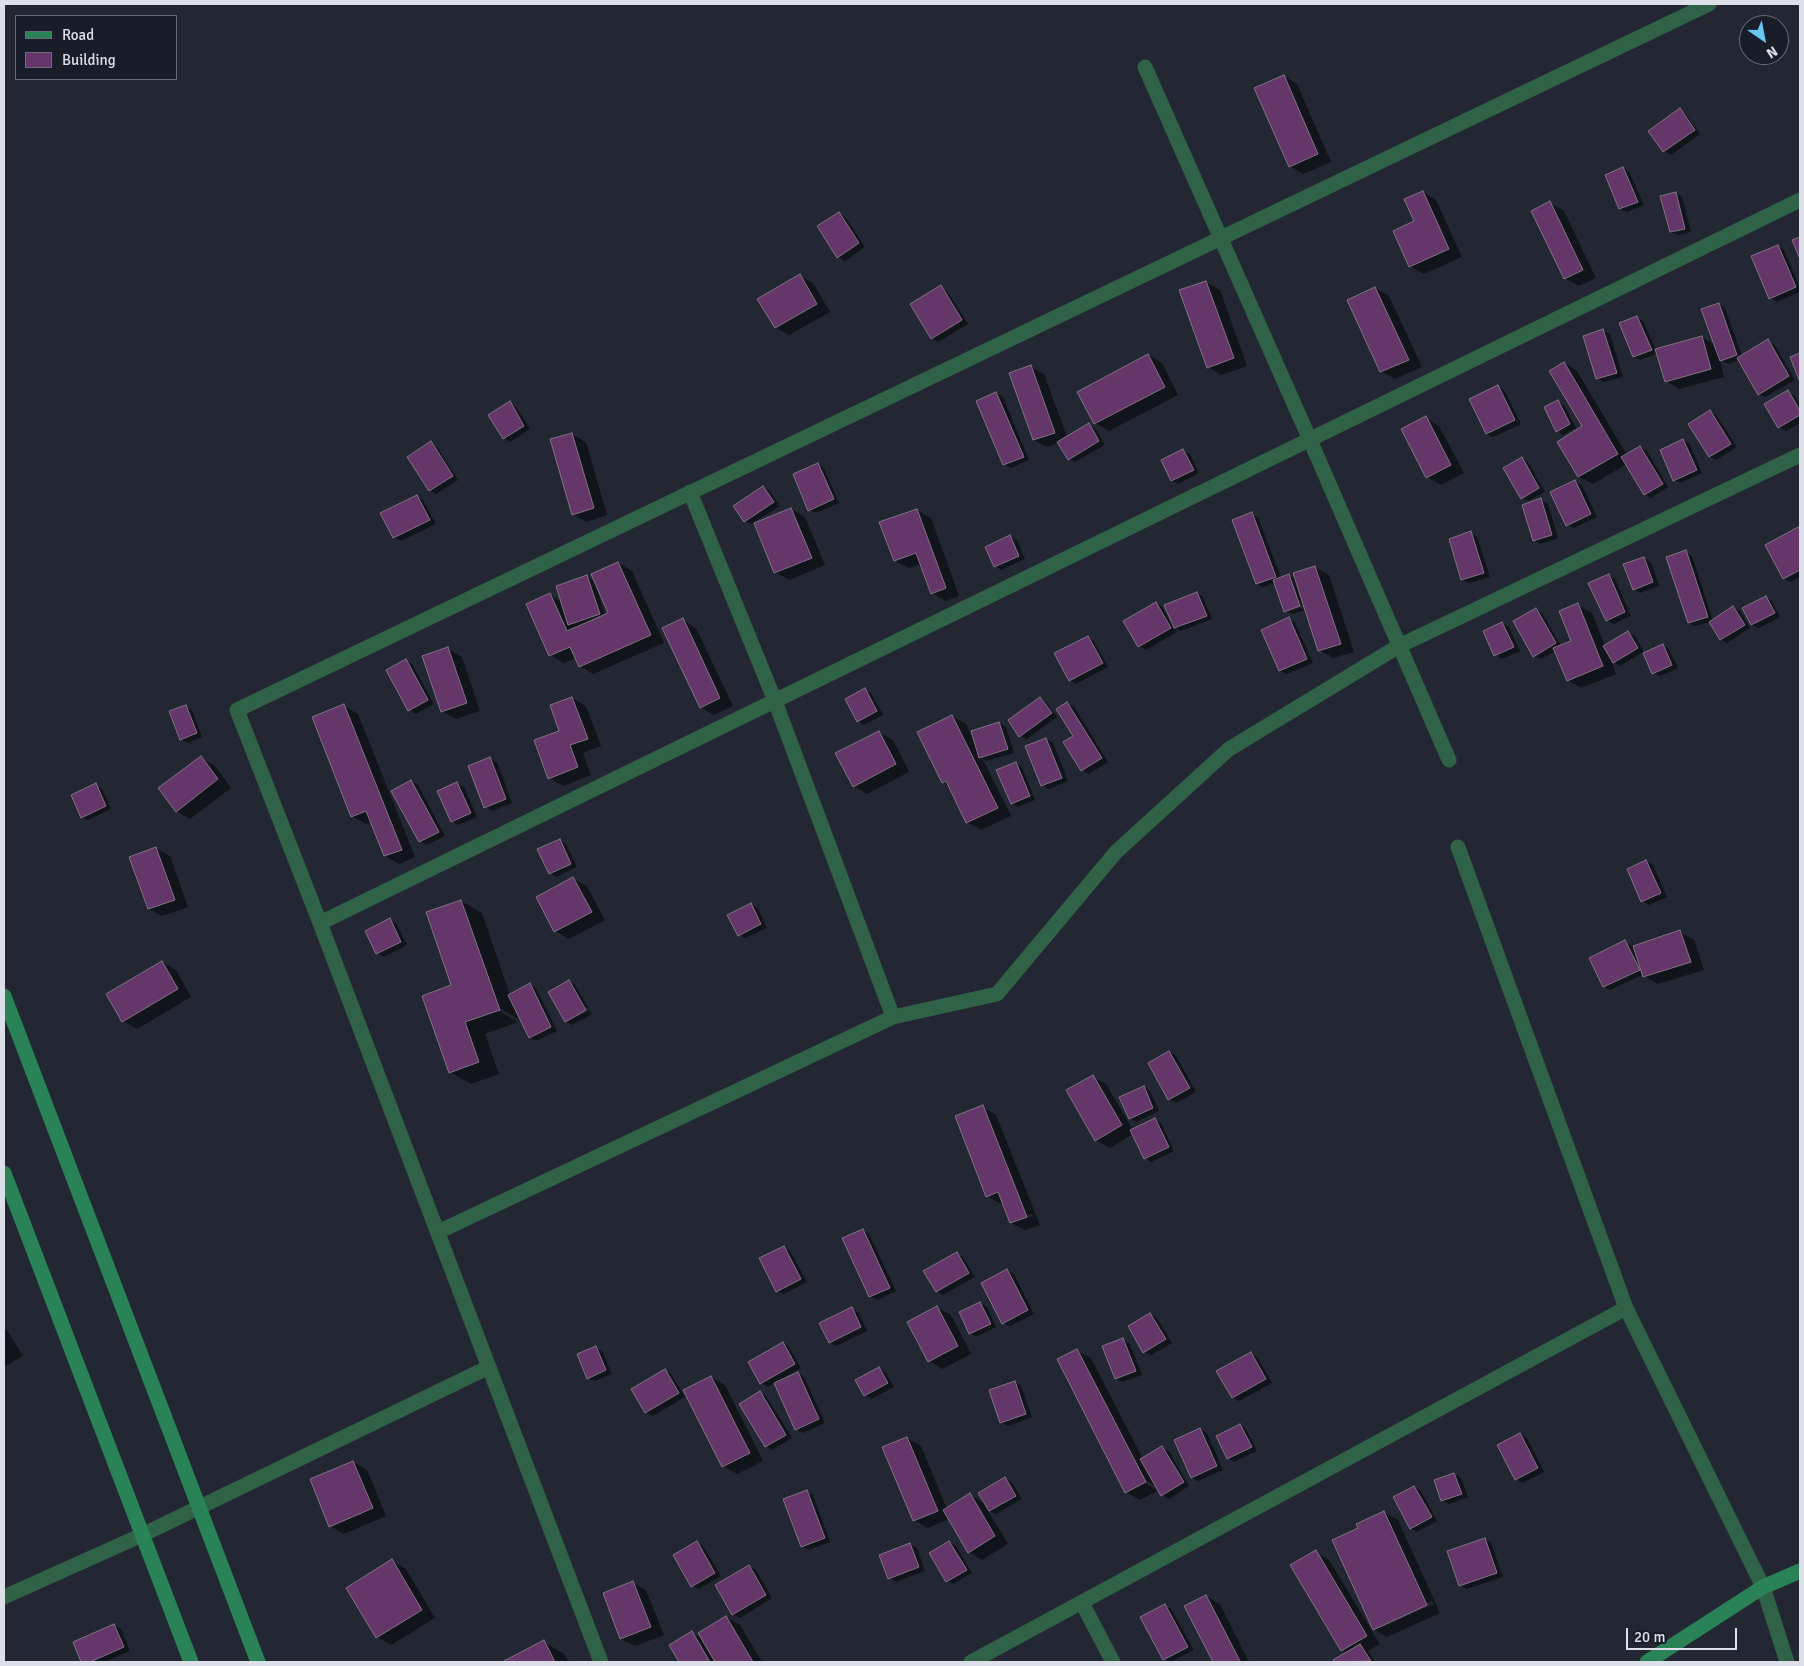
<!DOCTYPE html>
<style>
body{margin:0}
#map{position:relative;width:1804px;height:1666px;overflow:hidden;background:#232633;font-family:Signika,sans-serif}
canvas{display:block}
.frame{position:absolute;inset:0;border:5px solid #dee0e9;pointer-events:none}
.legend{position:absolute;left:15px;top:15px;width:162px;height:65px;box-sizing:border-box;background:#191c29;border:1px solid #686a76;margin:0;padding:6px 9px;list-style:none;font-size:15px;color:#dee0e9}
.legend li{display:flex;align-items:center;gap:10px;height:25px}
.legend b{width:25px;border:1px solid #686a76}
.north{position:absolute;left:1739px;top:15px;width:50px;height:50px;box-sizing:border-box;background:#191c29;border:1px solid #686a76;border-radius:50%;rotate:147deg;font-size:14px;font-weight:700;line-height:20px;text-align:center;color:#dee0e9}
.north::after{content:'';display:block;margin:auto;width:18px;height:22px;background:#66c4ef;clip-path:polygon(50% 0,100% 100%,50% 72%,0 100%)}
.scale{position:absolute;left:1626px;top:1628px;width:111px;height:22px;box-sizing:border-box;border:2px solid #dee0e9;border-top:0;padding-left:6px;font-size:15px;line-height:18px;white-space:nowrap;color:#dee0e9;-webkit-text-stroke:4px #191c29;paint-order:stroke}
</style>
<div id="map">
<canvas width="1804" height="1666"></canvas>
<div class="frame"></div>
<ul class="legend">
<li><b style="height:6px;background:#2a8356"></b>Road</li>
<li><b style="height:14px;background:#65366a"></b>Building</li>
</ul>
<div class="north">N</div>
<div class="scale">20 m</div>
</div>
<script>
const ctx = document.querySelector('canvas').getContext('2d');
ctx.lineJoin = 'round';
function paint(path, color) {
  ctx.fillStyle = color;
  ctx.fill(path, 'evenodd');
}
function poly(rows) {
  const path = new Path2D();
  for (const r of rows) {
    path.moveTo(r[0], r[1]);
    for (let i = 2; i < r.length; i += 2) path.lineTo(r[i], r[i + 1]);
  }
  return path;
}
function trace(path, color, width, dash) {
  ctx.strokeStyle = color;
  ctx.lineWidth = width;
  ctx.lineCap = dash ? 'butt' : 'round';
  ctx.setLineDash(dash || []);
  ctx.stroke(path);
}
paint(poly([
 [1284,76,1297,84,1331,162,1303,174,1290,166],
 [1680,110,1686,114,1700,134,1671,155,1664,151,1650,131],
 [1623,168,1629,172,1644,205,1627,212,1620,209,1606,175],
 [1423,192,1436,200,1462,257,1424,274,1410,266,1416,222],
 [1676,193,1682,197,1691,232,1678,235,1671,232],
 [1550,203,1564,211,1596,278,1579,286,1565,278],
 [839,213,845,217,865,247,845,261,838,257],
 [1778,246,1784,250,1800,288,1800,292,1777,302,1770,298],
 [800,276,813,283,830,312,789,335,776,328],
 [1206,282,1220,290,1247,366,1221,375,1208,367],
 [941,287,947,291,968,324,938,342,932,338],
 [1375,288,1389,296,1422,367,1395,379,1381,371],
 [1719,304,1725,308,1742,356,1768,341,1775,345,1795,380,1765,397,1759,394,1739,360,1728,364,1720,359,1724,377,1679,389,1666,381,1658,353,1640,360,1634,357,1637,317,1643,321,1656,350,1702,337,1715,345],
 [1603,331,1610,334,1623,377,1604,382,1598,379,1585,337],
 [1148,355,1162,363,1178,395,1109,431,1095,423],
 [1564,363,1577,371,1627,455,1640,447,1647,451,1668,487,1651,498,1645,494,1627,464,1593,484,1579,477,1559,442,1584,427],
 [1031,367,1044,374,1067,437,1089,425,1095,428,1105,445,1075,462,1069,459,1059,443,1047,447,1034,440],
 [1497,386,1504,390,1521,424,1493,437,1487,434],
 [1788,392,1795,396,1800,405,1800,409,1793,396,1790,396,1800,414,1800,423,1786,431,1779,427,1766,405],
 [996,393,1003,397,1029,460,1011,468,1004,464],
 [1558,402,1564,405,1576,428,1563,435,1557,431],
 [510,403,516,407,530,429,510,442,504,438],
 [1710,411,1716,415,1737,447,1716,460,1710,457],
 [1426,418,1439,426,1464,473,1441,485,1427,477],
 [572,434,586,442,607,515,586,522,573,514],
 [1683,440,1690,444,1702,473,1681,483,1674,480],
 [431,443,437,447,458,480,436,494,430,490],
 [1183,451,1190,454,1199,473,1178,484,1172,480],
 [1522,458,1528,462,1545,492,1528,501,1522,498],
 [818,465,824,468,839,503,816,513,809,510],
 [1575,481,1582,485,1597,517,1574,528,1567,525],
 [764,487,770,491,780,506,751,524,744,521],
 [417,496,423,500,436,524,401,541,394,537],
 [1541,500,1548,504,1558,538,1540,544,1534,540],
 [791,509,805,517,825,565,789,580,775,572],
 [917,510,931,518,959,596,946,601,932,593,922,564,909,568,895,561],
 [1251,514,1258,517,1281,578,1289,575,1296,579,1315,567,1329,575,1354,652,1333,658,1319,650,1305,607,1296,601,1294,604,1305,610,1292,614,1285,611,1275,583,1263,587,1257,584],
 [1798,528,1800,530,1800,577,1791,582,1784,579,1767,545],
 [1471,533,1477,537,1490,577,1468,583,1462,579],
 [1010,537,1017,540,1025,559,1001,570,995,566],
 [1685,552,1692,556,1713,621,1733,608,1740,611,1750,628,1727,643,1720,639,1710,622,1695,626,1689,623],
 [1644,558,1651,562,1659,586,1640,593,1634,589],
 [618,563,632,571,664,643,593,674,580,666,576,658,564,663,550,655,550,595,562,602,587,577,595,581],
 [597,585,610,614,605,616,596,586],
 [1608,575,1615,579,1631,616,1613,624,1607,620],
 [1197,593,1203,597,1212,619,1181,631,1174,627,1177,632,1146,650,1139,646,1156,603,1162,607,1170,621],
 [1766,598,1772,601,1780,617,1759,628,1752,625,1744,608],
 [1578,605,1592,613,1605,646,1628,633,1635,636,1645,654,1663,645,1669,649,1678,668,1660,676,1653,673,1643,652,1620,666,1611,660,1616,674,1581,688,1568,680,1556,651,1541,659,1534,656,1536,610,1542,613,1561,646,1572,641],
 [1289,619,1295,623,1313,663,1287,674,1280,671,1262,631],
 [683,620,696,628,733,706,714,715,700,707],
 [1502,624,1509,627,1520,651,1502,659,1495,655],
 [1088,637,1094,641,1108,667,1076,684,1070,680],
 [448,649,462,657,480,711,456,719,442,711],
 [406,661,412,664,434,704,416,714,409,710,388,670],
 [865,690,871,693,883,715,864,725,858,721],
 [572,698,586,706,601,746,583,753,591,775,563,786,549,778],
 [1040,698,1046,702,1057,717,1027,739,1020,736],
 [1067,703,1074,707,1108,762,1089,774,1082,770,1065,742,1075,736],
 [344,706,358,714,415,857,399,864,385,856,372,822,366,824,352,816],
 [185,707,192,710,202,737,188,743,181,739],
 [952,716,966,724,974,741,999,723,1006,727,1014,753,986,761,982,758,1011,816,981,830,967,822,950,787,943,782],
 [879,732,893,740,909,772,867,794,854,786],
 [1046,739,1053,743,1068,781,1049,789,1042,785],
 [201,758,215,766,231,788,190,819,176,811],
 [490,759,497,762,512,803,492,811,486,807],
 [1016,763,1022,767,1035,800,1018,807,1012,803],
 [411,781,418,785,445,836,426,845,420,841],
 [457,784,464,787,477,817,458,825,452,821],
 [96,785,102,789,111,809,88,820,82,817],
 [560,840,566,844,577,867,556,877,550,873],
 [156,848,170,856,188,907,162,916,149,909],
 [1646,861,1653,865,1667,897,1649,905,1642,901],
 [573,879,587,886,605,920,569,939,555,931],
 [461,901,482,913,510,995,530,985,536,988,557,1031,536,1041,530,1038,522,1021,495,1006,494,1008,518,1022,485,1034,499,1074,471,1084,450,1072,453,986],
 [751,905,758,908,767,928,745,938,739,935],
 [390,920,396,923,407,945,384,957,377,953],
 [1680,932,1694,940,1704,970,1658,984,1644,976,1644,974,1610,990,1604,986,1625,942,1633,947],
 [162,962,176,970,191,997,137,1029,123,1021],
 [569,981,575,985,588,1007,567,1019,567,1022,565,1021],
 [589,1010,592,1014,572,1025,567,1022],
 [1169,1052,1176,1056,1196,1092,1176,1103,1169,1099,1149,1063],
 [1093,1077,1106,1084,1133,1130,1155,1119,1161,1123,1174,1151,1151,1162,1145,1158,1133,1134,1110,1148,1096,1140],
 [1144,1087,1150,1091,1159,1111,1136,1122,1130,1118],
 [983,1107,996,1115,1040,1225,1025,1230,1011,1223,1004,1203,1001,1204,987,1196],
 [1032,1214,1033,1216,1019,1221,1019,1219],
 [863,1230,869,1234,896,1291,877,1300,870,1296,844,1239],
 [784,1247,790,1251,807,1282,784,1294,777,1291],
 [957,1253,963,1257,975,1277,943,1295,937,1292],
 [1007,1270,1014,1274,1034,1314,1010,1326,1003,1323],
 [980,1303,987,1307,996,1327,976,1337,970,1333],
 [937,1308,951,1315,971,1354,942,1369,929,1361],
 [852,1309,858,1312,867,1331,836,1346,830,1342],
 [1150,1314,1157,1318,1172,1343,1151,1355,1144,1352],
 [4,1328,7,1330,23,1356,4,1367],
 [1123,1340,1130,1344,1142,1375,1122,1382,1116,1378],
 [783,1343,789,1347,801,1368,785,1377,786,1378,798,1373,804,1377,825,1423,803,1433,796,1429,775,1383,768,1387,761,1383,749,1363],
 [596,1348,602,1351,612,1374,594,1381,588,1378],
 [1077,1351,1091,1358,1143,1459,1162,1448,1169,1451,1189,1486,1169,1499,1162,1495,1159,1490,1140,1500,1126,1492],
 [1141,1478,1157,1487,1157,1490,1140,1480],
 [1251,1353,1257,1357,1272,1383,1239,1401,1232,1397],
 [879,1369,886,1373,894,1387,871,1399,865,1395],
 [665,1371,671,1374,685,1397,653,1416,646,1412,633,1390],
 [711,1377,725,1385,763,1461,737,1474,723,1466],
 [1015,1382,1021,1386,1032,1417,1008,1426,1001,1422,991,1391],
 [760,1393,766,1396,792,1438,772,1450,766,1446],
 [1240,1425,1246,1429,1257,1451,1234,1462,1228,1458],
 [1200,1429,1207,1433,1223,1470,1198,1481,1192,1478],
 [1520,1434,1527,1438,1544,1472,1522,1483,1516,1479],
 [907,1438,921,1446,947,1509,970,1495,986,1504,1006,1479,1012,1483,1022,1499,996,1514,987,1509,1008,1544,982,1560,969,1552,949,1519,928,1528,914,1520],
 [353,1462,367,1470,386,1516,344,1534,330,1526],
 [1454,1474,1461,1478,1468,1497,1449,1504,1442,1500],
 [1414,1487,1421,1491,1437,1521,1417,1532,1411,1528],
 [807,1492,813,1495,830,1542,808,1550,802,1546],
 [1384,1512,1398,1520,1440,1613,1387,1637,1374,1629,1360,1528],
 [1432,1601,1434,1604,1380,1628,1380,1625],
 [1485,1539,1491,1543,1503,1577,1466,1589,1460,1585],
 [949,1542,956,1546,972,1573,953,1584,947,1581],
 [697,1543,703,1546,721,1576,699,1589,692,1586],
 [910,1544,917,1548,925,1571,896,1582,889,1578],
 [1316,1552,1329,1560,1380,1644,1368,1651,1375,1662,1336,1662,1335,1660,1347,1653,1342,1650],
 [392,1561,406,1569,435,1618,391,1645,377,1637],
 [749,1567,756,1570,772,1598,740,1618,733,1614],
 [633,1583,646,1590,664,1635,635,1646,621,1639],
 [1206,1596,1220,1604,1249,1662,1214,1662,1186,1606],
 [1165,1606,1171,1609,1194,1650,1171,1662,1164,1659],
 [726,1617,740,1625,762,1662,681,1662,671,1645,692,1633,703,1639],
 [114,1625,121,1629,130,1651,104,1662,83,1662,74,1643],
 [544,1642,564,1654,569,1662,505,1662]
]), '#0007');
const building = poly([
 [1284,75,1318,154,1289,167,1254,88,1284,75],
 [1680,108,1695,130,1663,152,1648,131,1680,108],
 [1623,167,1638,202,1619,209,1605,175,1623,167],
 [1423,191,1449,249,1409,267,1393,231,1414,221,1404,199,1423,191],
 [1676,192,1685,229,1670,232,1660,196,1676,192],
 [1550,201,1583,270,1564,279,1531,211,1550,201],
 [839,212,859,243,837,258,817,226,839,212],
 [1800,237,1800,259,1792,240,1800,237],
 [1778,245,1796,287,1769,299,1751,256,1778,245],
 [800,274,817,304,775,328,757,299,800,274],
 [1206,281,1234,358,1207,368,1179,290,1206,281],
 [941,285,962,320,931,339,910,304,941,285],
 [1375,287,1409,360,1380,372,1347,300,1375,287],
 [1719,303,1737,355,1720,361,1701,309,1719,303],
 [1637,316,1652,350,1633,357,1619,323,1637,316],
 [1603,329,1617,373,1596,379,1583,336,1603,329],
 [1702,336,1711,369,1665,382,1655,349,1702,336],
 [1768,339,1789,376,1758,395,1737,358,1768,339],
 [1800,353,1800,382,1790,357,1800,353],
 [1148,354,1165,387,1094,424,1077,392,1148,354],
 [1564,362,1618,454,1578,477,1557,442,1582,426,1549,371,1564,362],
 [1031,365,1055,433,1033,440,1009,373,1031,365],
 [1498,385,1515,420,1486,434,1469,399,1498,385],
 [1788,390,1800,411,1800,415,1778,428,1764,404,1788,390],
 [996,392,1024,457,1003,465,976,401,996,392],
 [1558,400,1570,424,1556,432,1544,407,1558,400],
 [510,401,524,426,503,439,488,415,510,401],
 [1710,410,1731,444,1709,457,1688,424,1710,410],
 [1426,416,1451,465,1426,478,1401,429,1426,416],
 [1089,423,1099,441,1068,460,1057,442,1089,423],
 [572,433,594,508,572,515,550,439,572,433],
 [1683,439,1697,470,1673,481,1660,450,1683,439],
 [431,441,453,476,429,491,407,457,431,441],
 [1640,446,1663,484,1644,495,1621,457,1640,446],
 [1183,449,1194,470,1171,481,1161,460,1183,449],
 [1522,457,1539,488,1521,499,1503,468,1522,457],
 [818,463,834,499,808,511,793,474,818,463],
 [1575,480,1591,514,1566,526,1550,492,1575,480],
 [763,486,774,502,744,522,733,506,763,486],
 [417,495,430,520,393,538,380,513,417,495],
 [1541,498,1552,535,1533,541,1522,505,1541,498],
 [791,508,812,558,774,573,754,523,791,508],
 [917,509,946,588,931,594,916,553,894,561,879,522,917,509],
 [1252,512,1276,577,1256,584,1232,520,1252,512],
 [1798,527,1800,530,1800,570,1783,579,1765,545,1798,527],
 [1471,531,1484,573,1461,580,1449,539,1471,531],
 [1010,535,1019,556,994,567,985,547,1010,535],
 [1686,550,1708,617,1688,623,1666,557,1686,550],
 [1644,557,1653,582,1633,590,1623,564,1644,557],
 [618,562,651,635,579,667,570,647,549,656,526,604,550,593,567,631,608,613,591,574,618,562],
 [1315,566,1341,644,1318,651,1293,573,1315,566],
 [1289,574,1300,606,1284,612,1273,580,1289,574],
 [1609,574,1625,612,1606,621,1588,583,1609,574],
 [587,575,600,614,568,625,556,586,587,575],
 [1197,592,1207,616,1174,628,1164,605,1197,592],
 [1766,596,1775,613,1751,625,1742,608,1766,596],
 [1156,602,1171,628,1138,647,1123,621,1156,602],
 [1578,603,1603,666,1567,681,1553,648,1571,641,1559,611,1578,603],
 [1733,606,1745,625,1720,640,1709,622,1733,606],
 [1536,608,1556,643,1533,657,1513,621,1536,608],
 [1289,617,1307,659,1279,671,1261,630,1289,617],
 [683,618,720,698,700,708,662,628,683,618],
 [1502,622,1514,647,1494,656,1483,631,1502,622],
 [1628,631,1638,648,1613,663,1603,646,1628,631],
 [1088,636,1103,663,1069,681,1054,653,1088,636],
 [1663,644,1672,665,1652,674,1643,653,1663,644],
 [448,647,467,703,441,712,422,656,448,647],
 [406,659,428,700,408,711,386,670,406,659],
 [865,688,877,711,857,722,845,699,865,688],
 [572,697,588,739,570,745,578,767,548,779,534,740,559,731,550,705,572,697],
 [1040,697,1052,713,1019,737,1008,720,1040,697],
 [1067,702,1102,758,1081,771,1063,742,1073,736,1056,709,1067,702],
 [344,704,402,850,384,856,366,811,351,817,312,717,344,704],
 [186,705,197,733,180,740,169,711,186,705],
 [952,715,998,808,966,823,946,781,942,783,917,732,952,715],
 [999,722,1008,749,979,758,971,731,999,722],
 [879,731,896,764,853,787,835,753,879,731],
 [1046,738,1062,778,1041,786,1025,746,1046,738],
 [201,756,218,779,176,812,158,788,201,756],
 [490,757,506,799,484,808,468,766,490,757],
 [1016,762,1030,796,1011,804,996,770,1016,762],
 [411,780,439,832,419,842,391,791,411,780],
 [457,782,471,813,451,822,437,791,457,782],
 [96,783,106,806,81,818,71,795,96,783],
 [560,839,571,864,549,874,537,849,560,839],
 [156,847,175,900,148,909,129,857,156,847],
 [1646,860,1661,893,1641,902,1627,869,1646,860],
 [573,877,592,912,554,932,536,897,573,877],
 [461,900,500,1010,465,1022,479,1062,449,1073,422,996,451,985,426,912,461,900],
 [751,903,761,924,738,936,727,915,751,903],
 [390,918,401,942,376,954,365,931,390,918],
 [1680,930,1691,962,1643,977,1633,946,1680,930],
 [1625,940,1640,970,1603,987,1589,958,1625,940],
 [162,961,178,989,122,1022,106,994,162,961],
 [569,980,586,1010,565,1022,548,992,569,980],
 [530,983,551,1027,529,1038,508,995,530,983],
 [1169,1051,1190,1088,1168,1100,1148,1063,1169,1051],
 [1093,1075,1122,1125,1095,1141,1066,1090,1093,1075],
 [1144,1086,1153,1108,1129,1119,1119,1097,1144,1086],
 [983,1105,1027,1217,1010,1223,998,1192,986,1197,955,1116,983,1105],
 [1155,1118,1169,1147,1144,1159,1130,1130,1155,1118],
 [863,1229,890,1288,869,1297,842,1238,863,1229],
 [784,1246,801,1279,776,1292,759,1258,784,1246],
 [957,1252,969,1273,936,1292,923,1271,957,1252],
 [1007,1269,1028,1310,1002,1324,981,1283,1007,1269],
 [980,1302,991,1324,969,1334,959,1312,980,1302],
 [937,1306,958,1346,928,1362,907,1322,937,1306],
 [852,1307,861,1327,829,1343,819,1323,852,1307],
 [1150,1313,1166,1339,1143,1353,1128,1326,1150,1313],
 [1123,1338,1136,1371,1115,1379,1102,1346,1123,1338],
 [783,1342,795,1364,760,1384,748,1362,783,1342],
 [596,1346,606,1370,587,1379,577,1354,596,1346],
 [1077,1349,1146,1482,1125,1493,1057,1359,1077,1349],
 [1251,1352,1266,1379,1232,1398,1216,1371,1251,1352],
 [879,1367,888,1383,864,1396,855,1380,879,1367],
 [665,1369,679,1393,645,1413,631,1389,665,1369],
 [798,1372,819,1419,795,1430,774,1383,798,1372],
 [711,1376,750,1453,722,1467,683,1390,711,1376],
 [1015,1381,1026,1414,1000,1423,989,1390,1015,1381],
 [760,1391,786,1435,765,1447,739,1404,760,1391],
 [1240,1424,1252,1447,1227,1459,1216,1436,1240,1424],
 [1200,1428,1217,1466,1191,1478,1174,1440,1200,1428],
 [1520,1433,1538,1468,1515,1480,1497,1445,1520,1433],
 [907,1437,938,1511,913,1521,882,1447,907,1437],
 [1162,1446,1184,1482,1161,1496,1140,1459,1162,1446],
 [353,1461,373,1508,329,1527,310,1479,353,1461],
 [1454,1473,1462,1494,1441,1501,1434,1480,1454,1473],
 [1005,1477,1016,1496,989,1511,978,1493,1005,1477],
 [1414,1486,1432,1517,1410,1529,1393,1497,1414,1486],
 [807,1490,825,1538,801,1547,783,1499,807,1490],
 [970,1493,995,1536,968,1553,943,1510,970,1493],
 [1384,1511,1427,1605,1373,1630,1332,1540,1358,1528,1356,1524,1384,1511],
 [1485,1538,1497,1573,1459,1586,1447,1551,1485,1538],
 [697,1541,715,1573,691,1587,673,1555,697,1541],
 [949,1541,967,1570,946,1582,929,1553,949,1541],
 [910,1543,919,1567,888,1579,879,1555,910,1543],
 [1316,1550,1367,1636,1341,1651,1290,1565,1316,1550],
 [392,1559,422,1610,376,1638,346,1588,392,1559],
 [749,1565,766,1595,732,1615,715,1585,749,1565],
 [633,1581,651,1627,620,1639,603,1593,633,1581],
 [1206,1595,1240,1661,1238,1662,1213,1662,1184,1606,1206,1595],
 [1165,1604,1188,1647,1163,1660,1140,1617,1165,1604],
 [726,1616,753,1662,715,1662,698,1633,726,1616],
 [114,1624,124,1647,90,1662,81,1662,73,1642,114,1624],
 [692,1631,710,1662,679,1662,669,1645,692,1631],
 [544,1640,555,1662,502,1662,544,1640],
 [1360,1644,1371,1661,1335,1662,1333,1660,1360,1644]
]);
paint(building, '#65366a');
trace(building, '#817482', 1);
trace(poly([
 [1145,67,1310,440,1449,760],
 [690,492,775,701,893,1017],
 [1458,847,1626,1308,1763,1587,1787,1662],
 [320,923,1800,200],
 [438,1232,893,1017,997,994,1116,852,1229,749,1399,646,1800,455],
 [4,1597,142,1535,489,1367],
 [1082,1603,1113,1662],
 [601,1662,320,923,237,710,1709,4],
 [971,1662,1626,1308]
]), '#2f6246', 15);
trace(poly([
 [4,996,258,1662],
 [4,1173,191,1662],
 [1647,1662,1763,1587,1800,1571]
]), '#2a8356', 15);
</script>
